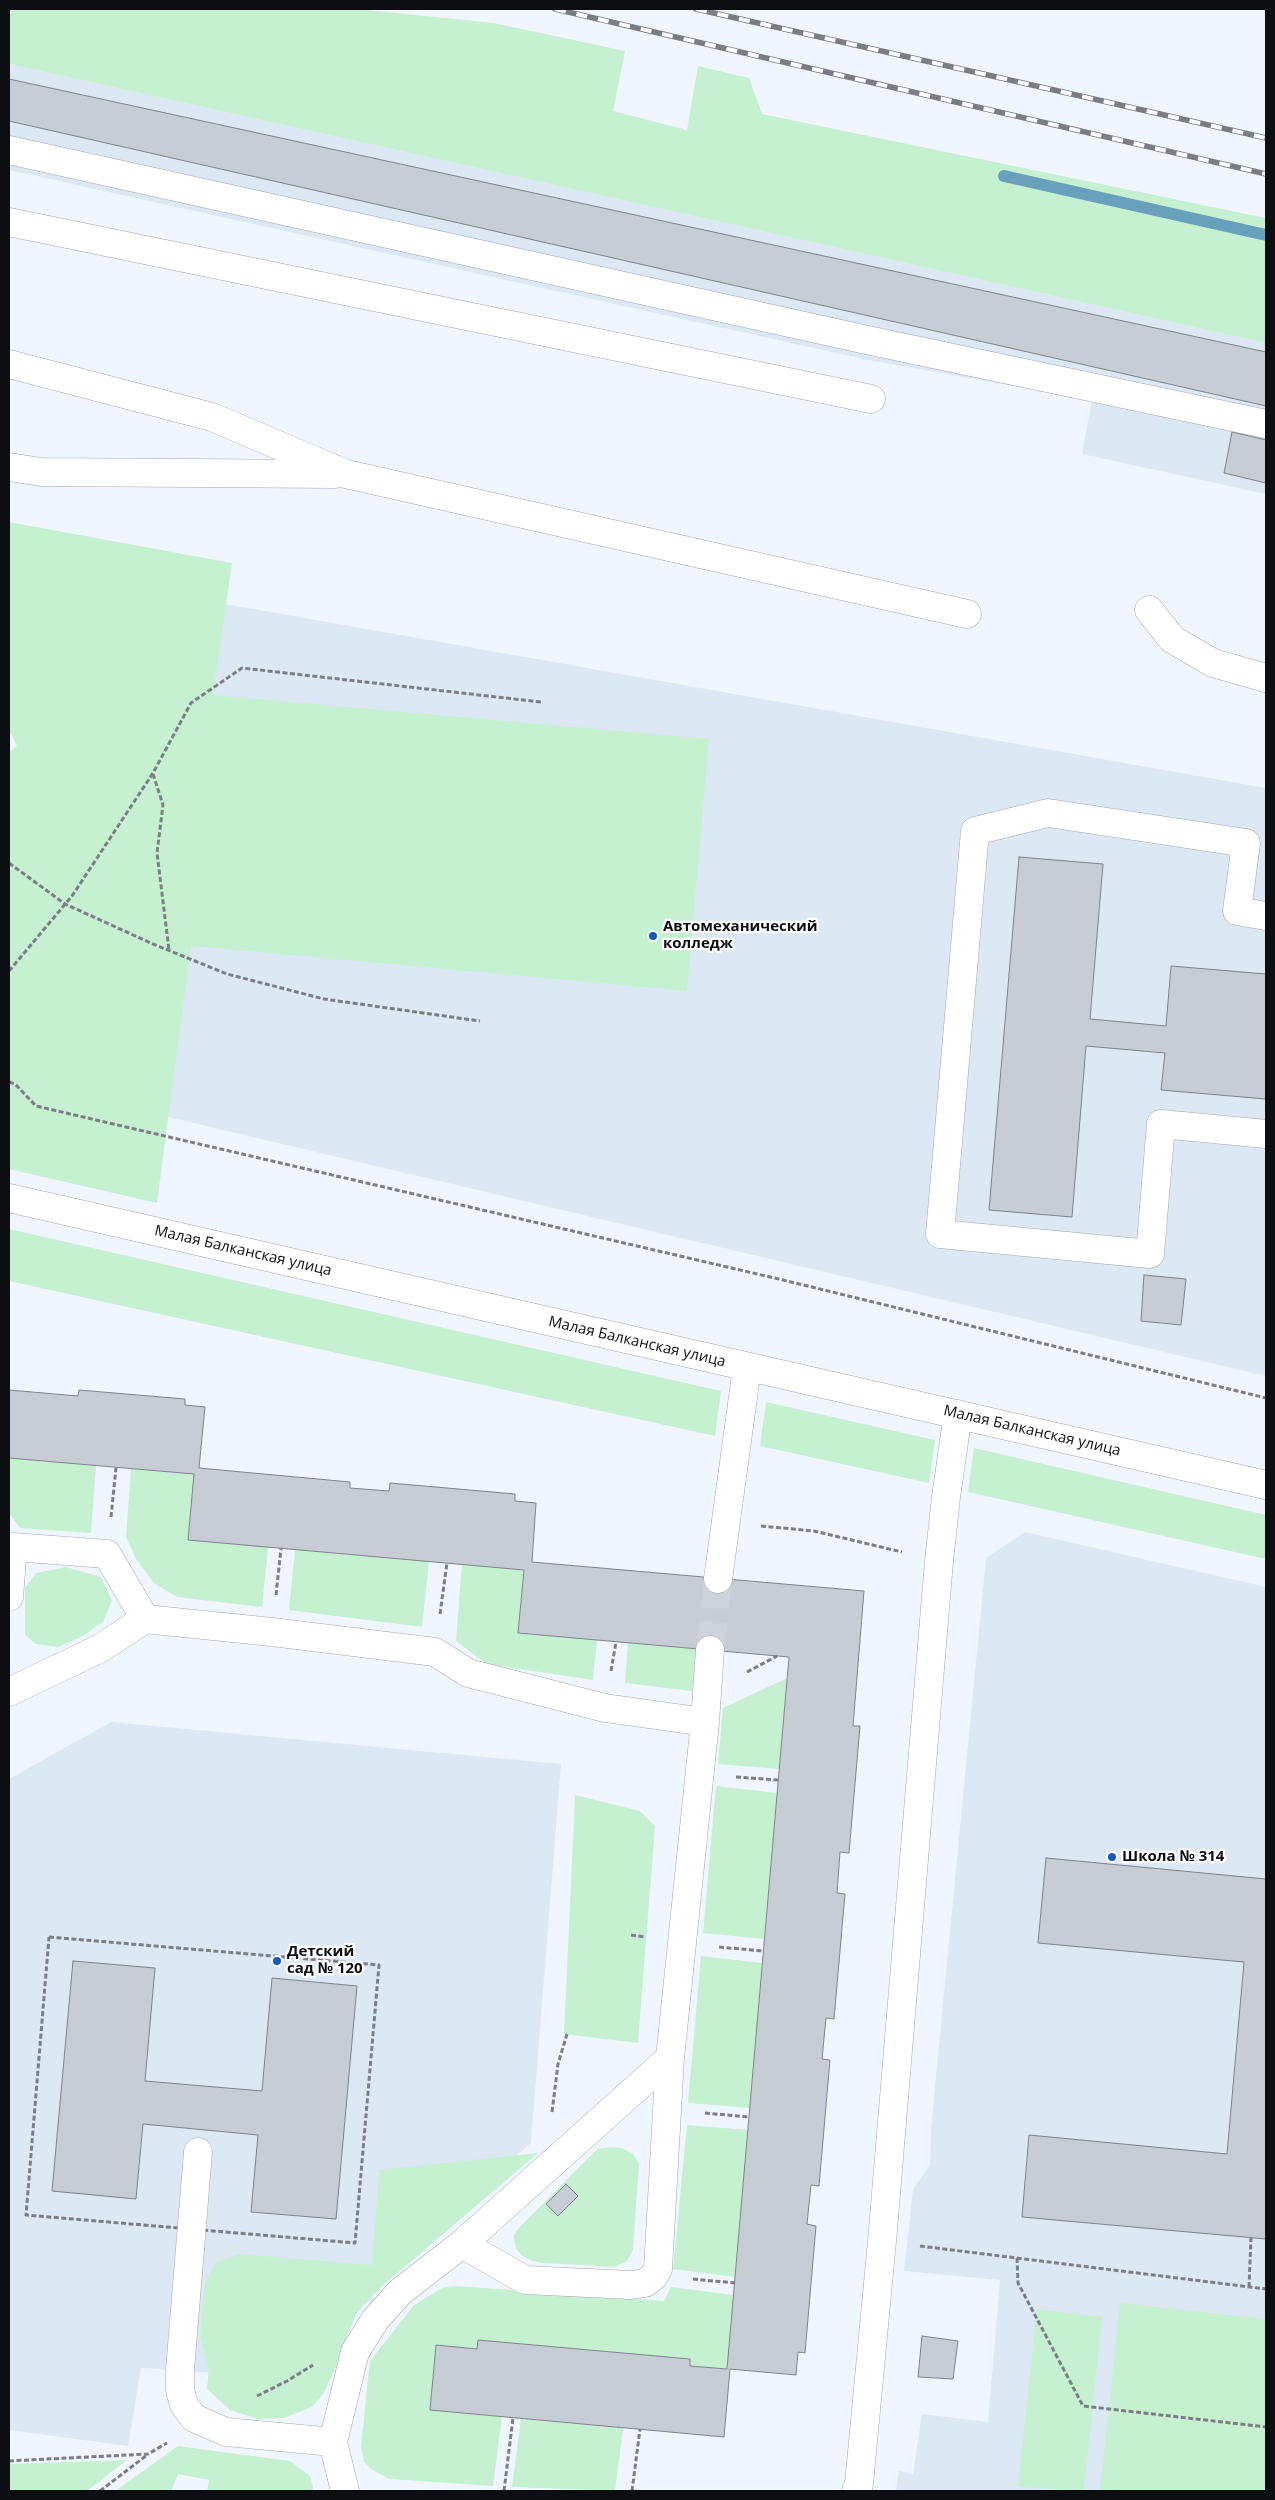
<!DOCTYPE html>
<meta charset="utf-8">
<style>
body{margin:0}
#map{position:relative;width:1275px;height:2500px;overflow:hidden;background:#f0f6ff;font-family:"Open Sans",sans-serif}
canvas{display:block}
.frame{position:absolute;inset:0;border:10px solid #0c0e11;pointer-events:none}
</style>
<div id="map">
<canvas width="1275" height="2500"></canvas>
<div class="frame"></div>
</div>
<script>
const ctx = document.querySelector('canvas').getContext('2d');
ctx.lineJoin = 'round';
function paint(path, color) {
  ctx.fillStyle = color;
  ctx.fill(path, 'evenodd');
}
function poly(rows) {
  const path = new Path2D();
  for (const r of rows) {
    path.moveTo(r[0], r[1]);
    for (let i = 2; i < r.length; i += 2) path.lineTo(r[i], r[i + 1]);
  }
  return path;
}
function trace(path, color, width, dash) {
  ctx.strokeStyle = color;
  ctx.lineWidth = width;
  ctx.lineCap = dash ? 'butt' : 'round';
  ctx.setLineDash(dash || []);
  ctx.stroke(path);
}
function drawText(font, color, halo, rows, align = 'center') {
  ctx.font = font + ' "Open Sans",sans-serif';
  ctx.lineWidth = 4.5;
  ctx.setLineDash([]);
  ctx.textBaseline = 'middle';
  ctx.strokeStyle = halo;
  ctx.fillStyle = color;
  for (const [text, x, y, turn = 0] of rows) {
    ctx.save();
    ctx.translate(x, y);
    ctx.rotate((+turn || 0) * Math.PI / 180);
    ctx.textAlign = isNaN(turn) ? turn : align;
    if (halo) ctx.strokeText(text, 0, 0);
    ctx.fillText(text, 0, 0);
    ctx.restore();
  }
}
paint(poly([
 [9,64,1266,343,1266,494,1082,454,1092,400,868,360,9,170],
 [67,576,1266,788,1266,1376,28,1084],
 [1025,1532,1266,1587,1266,2491,896,2491,899,2471,913,2474,922,2414,988,2422,1000,2280,904,2271,913,2189,930,2165,931,2128,986,1558],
 [111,1722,561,1764,531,2143,260,2376,141,2368,128,2446,9,2430,9,1779]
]), '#dde8f5');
paint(poly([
 [9,9,358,9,494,23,625,51,613,111,687,130,698,66,749,78,762,114,1266,218,1266,343,9,64],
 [9,522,232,563,213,695,709,739,687,991,191,946,157,1203,9,1169,9,752,17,746,9,730],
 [9,1229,721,1391,715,1436,9,1281],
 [766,1402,935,1440,929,1483,760,1446],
 [974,1448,1266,1515,1266,1559,968,1492],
 [9,1458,96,1466,91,1533,20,1528,9,1513],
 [131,1469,194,1474,188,1540,268,1547,262,1607,177,1597,154,1583,136,1559,126,1536],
 [295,1550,429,1561,422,1627,289,1610],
 [462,1564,524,1570,518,1633,597,1640,593,1680,486,1664,456,1641],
 [66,1567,101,1577,112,1601,103,1622,81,1637,58,1647,36,1644,25,1635,25,1588,36,1573],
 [628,1643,698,1649,692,1691,625,1683],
 [787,1678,779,1769,718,1764,723,1708],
 [716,1786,777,1793,764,1939,703,1933],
 [575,1795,640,1811,655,1826,638,2043,564,2034],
 [701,1956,762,1963,750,2108,688,2103],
 [687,2125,748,2130,735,2277,673,2269],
 [610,2147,622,2148,633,2154,639,2163,633,2250,627,2261,615,2267,542,2263,532,2261,524,2257,517,2250,514,2241,514,2235,518,2229,588,2158,598,2149],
 [538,2153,381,2287,356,2314,333,2374,323,2394,312,2407,284,2418,258,2419,230,2410,207,2389,209,2369,200,2336,205,2283,216,2262,240,2254,372,2265,379,2170],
 [457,2286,664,2301,671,2287,734,2295,727,2369,690,2366,690,2359,478,2340,477,2349,436,2345,430,2410,502,2417,493,2486,389,2479,371,2469,364,2462,361,2446,370,2361,414,2305,442,2288],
 [1120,2303,1266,2319,1266,2491,1100,2491],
 [1037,2309,1102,2317,1084,2491,1018,2487],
 [521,2419,623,2428,615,2491,512,2487],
 [178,2446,290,2461,310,2476,314,2491,207,2491,209,2480,178,2474,171,2491,115,2491],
 [127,2460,87,2491,9,2491,9,2464]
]), '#c6f1d0');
trace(poly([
 [1004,176,1266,235]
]), '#69a0bc', 12);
const building = poly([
 [9,79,1266,352,1266,406,9,121,9,79],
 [1232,432,1266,440,1266,483,1224,473,1232,432],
 [1019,857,1103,864,1090,1019,1166,1026,1171,966,1266,974,1266,1099,1161,1090,1165,1053,1086,1046,1072,1217,989,1210,1019,857],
 [1144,1275,1186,1279,1181,1325,1141,1321,1144,1275],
 [9,1390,78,1396,79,1390,185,1399,185,1405,205,1407,199,1468,350,1482,350,1488,389,1491,390,1483,515,1494,515,1501,536,1503,532,1562,864,1591,853,1726,860,1726,849,1853,840,1852,837,1893,845,1894,834,2019,826,2018,822,2059,830,2060,819,2186,811,2185,807,2224,816,2226,805,2353,798,2352,796,2375,730,2369,724,2437,430,2410,436,2345,477,2349,478,2340,690,2359,690,2366,727,2369,789,1657,518,1633,524,1570,188,1540,194,1474,9,1458,9,1390],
 [1046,1858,1266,1879,1266,2239,1022,2217,1029,2135,1227,2154,1244,1962,1038,1943,1046,1858],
 [73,1961,155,1968,145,2081,262,2091,272,1978,357,1986,336,2219,251,2212,258,2135,143,2124,136,2199,52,2191,73,1961],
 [566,2184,578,2196,558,2216,546,2204,566,2184],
 [922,2336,958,2341,953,2379,918,2377,922,2336]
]);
paint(building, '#c7cdd4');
trace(building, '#7d838a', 1);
trace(poly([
 [710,1650,718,1579]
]), '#ced3db', 28, [28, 14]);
const minor = poly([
 [9,150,867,340,1266,424],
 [9,222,871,399],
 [9,364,212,417,346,474,967,614],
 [9,467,41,472,335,474],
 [1149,610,1172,639,1213,663,1266,678],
 [1266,916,1237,911,1246,843,1048,813,975,831,940,1234,1150,1254,1161,1124,1266,1134],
 [9,1198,1266,1485],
 [718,1579,747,1368],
 [9,1597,13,1547,107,1554,145,1619],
 [9,1692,101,1648,145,1619,272,1632,435,1652,468,1673,605,1708,705,1722,670,2058,462,2244,400,2292,375,2320,355,2352,333,2442,345,2491],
 [705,1722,710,1650],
 [198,2152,180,2370,180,2390,184,2405,194,2418,226,2432,333,2442],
 [462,2244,525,2280,631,2285,645,2283,654,2276,658,2269,670,2058],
 [856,2491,859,2484,882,2241,939,1561,946,1497,958,1414]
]);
trace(minor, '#a1a7af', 29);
trace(poly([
 [153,774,163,805,157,853,169,950],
 [9,863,65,904,153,944,227,974,324,999,480,1021],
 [9,971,72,896,153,773,191,703,242,668,541,702],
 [9,1082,15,1084,36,1106,783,1280,1266,1398],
 [111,1517,116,1468],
 [761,1526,814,1531,902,1552],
 [276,1595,281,1549],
 [440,1614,447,1563],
 [611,1671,616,1642],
 [747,1672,777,1656],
 [736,1777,778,1780],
 [631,1935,646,1937],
 [49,1937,379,1965,355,2243,26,2215,49,1937],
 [719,1947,763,1951],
 [552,2112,558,2064,567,2034],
 [705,2113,749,2117],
 [920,2246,1266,2289],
 [1017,2258,1018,2283,1083,2406,1266,2427],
 [693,2279,735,2283],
 [1249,2287,1251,2238],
 [257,2396,287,2381,313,2365],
 [9,2461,148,2454,167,2443],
 [100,2491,147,2455],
 [504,2491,513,2418],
 [632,2491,640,2429]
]), '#7b7f85', 3, [5, 2.5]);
trace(minor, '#fff', 28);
const rail = poly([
 [555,9,1266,174],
 [696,9,1266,138]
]);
trace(rail, '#7a7e84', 5.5);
trace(rail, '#fff', 4, [11]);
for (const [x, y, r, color] of [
 [653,936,5,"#1558c3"],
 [1112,1857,5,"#1558c3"],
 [277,1961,5,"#1558c3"]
]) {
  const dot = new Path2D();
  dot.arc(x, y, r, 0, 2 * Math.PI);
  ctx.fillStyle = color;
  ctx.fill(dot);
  trace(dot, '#fff', 2);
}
drawText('bold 15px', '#0c0e11', '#fff', [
 ["Автомеханический",663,927],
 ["колледж",663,944],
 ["Школа № 314",1122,1857],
 ["Детский",287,1952],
 ["сад № 120",287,1969]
], 'left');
drawText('15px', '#0c0e11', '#fff', [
 ["Малая Балканская улица",243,1251,13],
 ["Малая Балканская улица",637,1342,13],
 ["Малая Балканская улица",1032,1431,13]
]);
</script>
